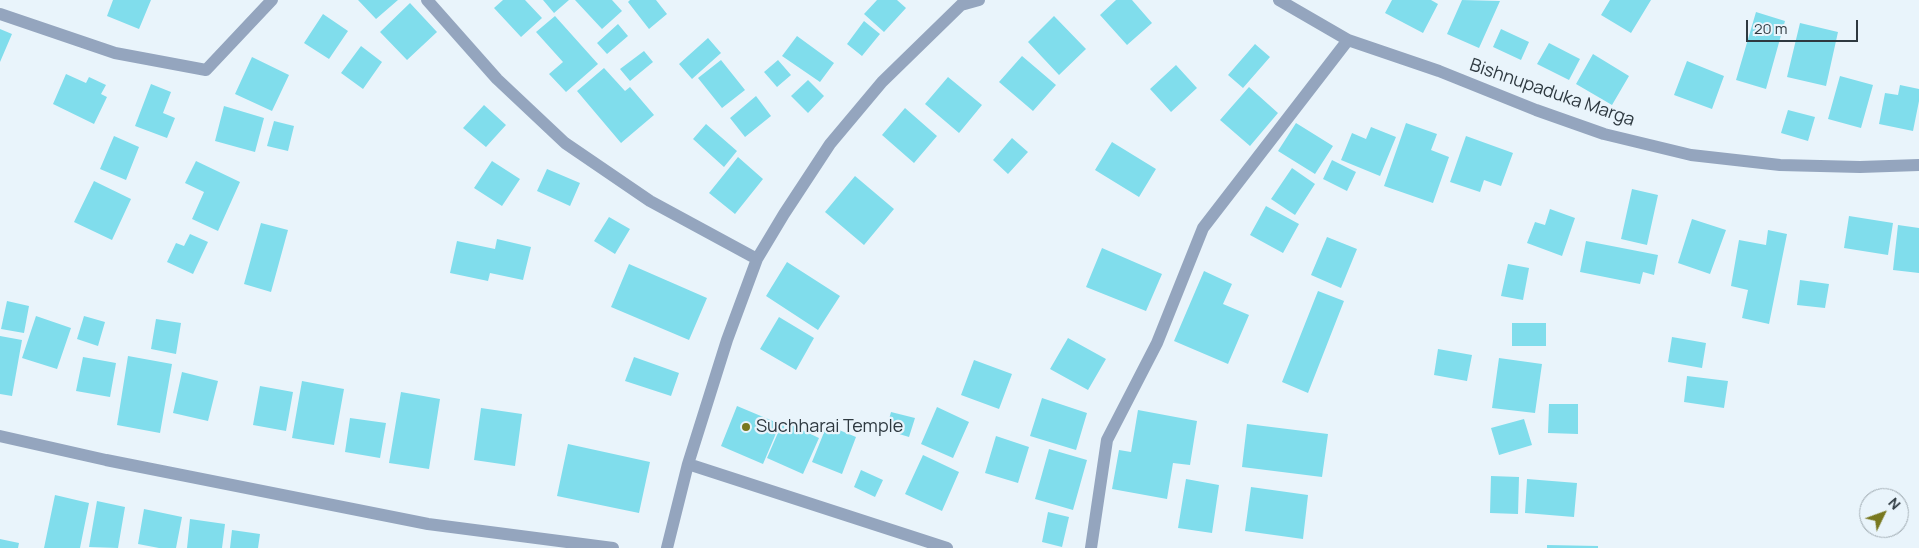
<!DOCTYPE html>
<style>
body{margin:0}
#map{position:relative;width:1919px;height:548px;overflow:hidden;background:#e9f4fb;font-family:Manrope,sans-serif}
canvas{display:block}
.north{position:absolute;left:1859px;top:488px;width:50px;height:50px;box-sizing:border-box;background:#e9f4fb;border:1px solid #9ea9b0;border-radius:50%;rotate:48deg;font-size:14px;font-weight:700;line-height:20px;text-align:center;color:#2e3940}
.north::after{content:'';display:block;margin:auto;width:18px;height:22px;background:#78781f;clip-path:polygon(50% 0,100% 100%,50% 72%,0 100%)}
.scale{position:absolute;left:1746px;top:20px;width:112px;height:22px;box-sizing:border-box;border:2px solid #2e3940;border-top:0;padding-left:6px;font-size:15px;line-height:18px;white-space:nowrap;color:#2e3940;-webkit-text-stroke:4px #e9f4fb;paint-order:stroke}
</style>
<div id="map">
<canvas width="1919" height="548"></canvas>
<div class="north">N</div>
<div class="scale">20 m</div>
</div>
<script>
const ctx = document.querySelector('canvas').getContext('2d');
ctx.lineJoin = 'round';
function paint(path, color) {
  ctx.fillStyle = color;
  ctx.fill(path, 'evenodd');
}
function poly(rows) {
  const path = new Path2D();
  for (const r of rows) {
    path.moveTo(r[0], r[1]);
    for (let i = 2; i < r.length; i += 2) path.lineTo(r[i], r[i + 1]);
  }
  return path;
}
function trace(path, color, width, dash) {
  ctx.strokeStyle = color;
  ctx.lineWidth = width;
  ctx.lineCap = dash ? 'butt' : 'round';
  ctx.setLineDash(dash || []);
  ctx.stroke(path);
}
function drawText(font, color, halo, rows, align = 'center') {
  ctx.font = font + ' Manrope,sans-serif';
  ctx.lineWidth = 4.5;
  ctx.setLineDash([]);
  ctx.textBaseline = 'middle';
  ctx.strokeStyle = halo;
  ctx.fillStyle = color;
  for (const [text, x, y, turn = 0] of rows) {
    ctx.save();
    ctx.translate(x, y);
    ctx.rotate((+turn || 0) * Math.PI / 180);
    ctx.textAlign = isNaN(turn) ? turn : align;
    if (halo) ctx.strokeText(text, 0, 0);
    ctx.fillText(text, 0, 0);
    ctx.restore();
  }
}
paint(poly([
 [113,0,151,0,139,29,107,16],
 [358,0,398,0,376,19],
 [503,0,525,0,542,18,521,37,494,8],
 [543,0,569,0,554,13],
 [575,0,612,0,622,11,602,29],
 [630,0,656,0,667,14,649,29,628,2],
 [877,0,897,0,906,8,884,32,864,14],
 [1116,0,1132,0,1152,23,1127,45,1100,15],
 [1392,0,1431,0,1438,4,1423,33,1385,13],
 [1462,0,1500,1,1479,48,1447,34],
 [1610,0,1651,0,1631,33,1601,15],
 [410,3,437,32,407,60,380,32],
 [1756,12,1785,21,1766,89,1736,80],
 [323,14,348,31,329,59,304,43],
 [555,16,598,64,566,92,549,74,563,62,536,32],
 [1054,16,1086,49,1059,75,1028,42],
 [864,21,880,34,862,56,847,44],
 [1800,23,1838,32,1826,86,1787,77],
 [618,24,628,36,607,54,597,43],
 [0,29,12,34,0,62],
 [1501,29,1529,42,1521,60,1493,47],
 [797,36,834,63,820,82,782,56],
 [708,38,721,53,692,79,679,64],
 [1549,43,1580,59,1569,80,1537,64],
 [1255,44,1270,57,1243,88,1228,75],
 [361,46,382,62,363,89,341,73],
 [644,51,653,62,630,81,620,69],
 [1593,54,1629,76,1612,105,1576,84],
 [1022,56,1056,85,1033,111,999,82],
 [252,57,289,75,272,111,235,94],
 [721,60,745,90,722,108,698,78],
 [778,60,791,75,777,87,764,72],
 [1687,61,1724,76,1712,109,1674,95],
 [1176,65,1197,88,1171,112,1150,89],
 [604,68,625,91,630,87,654,115,621,143,577,91],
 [66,74,86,83,89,77,106,85,101,94,107,97,94,124,53,104],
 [1840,76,1873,85,1861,128,1828,119],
 [948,77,982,105,959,133,925,104],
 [808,80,824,96,808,113,791,96],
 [151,84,171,92,163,113,175,118,167,138,135,126],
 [1900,85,1919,89,1919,101,1913,131,1879,124,1885,93,1898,95],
 [1249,87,1278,113,1250,146,1220,120],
 [756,96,771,116,745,137,730,118],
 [484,105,506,125,486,147,463,128],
 [224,106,264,118,255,152,215,141],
 [905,108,937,136,914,163,882,135],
 [1788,110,1815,117,1808,141,1781,133],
 [274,121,294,126,288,151,267,146],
 [1296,123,1333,146,1315,174,1278,151],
 [1406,123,1437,134,1431,150,1449,157,1433,203,1384,186],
 [706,124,737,151,724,167,693,139],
 [1371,127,1396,137,1380,176,1341,160,1352,133,1366,139],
 [114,136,139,147,126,180,100,169],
 [1466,136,1513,153,1501,186,1484,180,1480,192,1450,182],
 [1012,138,1028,152,1008,174,993,160],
 [1112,142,1156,169,1139,197,1095,170],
 [738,157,763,179,735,214,709,193],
 [1332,160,1356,172,1347,191,1323,179],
 [196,161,240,182,218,231,192,219,204,192,185,183],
 [492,161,520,179,502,206,474,188],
 [1292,168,1315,184,1295,215,1271,199],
 [547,169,580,183,570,206,537,191],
 [855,176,894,209,864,245,825,212],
 [94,181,131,199,112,240,74,222],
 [1632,189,1658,195,1647,245,1621,239],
 [1266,206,1299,224,1283,253,1250,235],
 [1550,209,1575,218,1562,256,1527,243,1535,222,1545,225],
 [1849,216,1893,223,1888,255,1844,248],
 [609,217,630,229,615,254,594,241],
 [1692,219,1726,230,1710,274,1678,263],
 [261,223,288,230,271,292,244,284],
 [1898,225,1919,228,1919,273,1893,270],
 [1768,230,1787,234,1769,324,1742,318,1748,290,1731,286,1739,240,1766,245],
 [190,234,208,242,193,274,167,262,176,243,184,246],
 [1327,237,1357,249,1341,288,1311,275],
 [497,239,531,247,523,280,490,273,488,281,450,273,457,241,495,249],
 [1586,241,1658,255,1654,275,1643,272,1640,284,1580,272],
 [1102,248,1162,274,1146,311,1086,287],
 [787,262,840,296,818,330,766,296],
 [629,264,707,298,689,340,611,307],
 [1508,264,1529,268,1523,300,1501,296],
 [1204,271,1232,284,1223,304,1249,315,1228,364,1174,341],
 [1800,280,1829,284,1825,308,1797,305],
 [1318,291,1344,301,1308,393,1282,382],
 [7,301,29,306,24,333,1,329],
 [36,316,71,328,57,369,22,358],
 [84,316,105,322,98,346,77,339],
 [779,317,814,338,796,370,760,349],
 [156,319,181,323,176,354,151,349],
 [1512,323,1546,323,1546,346,1512,346],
 [0,336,22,340,12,396,0,394],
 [1672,337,1706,343,1702,368,1668,362],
 [1068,338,1106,359,1088,390,1050,369],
 [1438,349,1472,355,1467,381,1434,375],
 [128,356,172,364,160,433,117,425],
 [83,357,116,363,110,397,76,391],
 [634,357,679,373,671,396,625,381],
 [1499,358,1542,364,1535,413,1492,408],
 [974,360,1012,374,999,409,961,395],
 [182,372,218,381,208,421,173,413],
 [1687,376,1728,381,1724,408,1684,402],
 [302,381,344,389,334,445,292,438],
 [260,386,293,392,286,431,253,425],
 [401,392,440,399,429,469,389,463],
 [1042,398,1087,413,1076,450,1030,436],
 [1549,404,1578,404,1578,434,1548,433],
 [737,406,780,424,763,464,721,446],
 [937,407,969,422,953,458,921,444],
 [481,408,522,414,515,466,474,460],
 [1138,410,1197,421,1190,465,1173,463,1167,499,1112,489,1119,450,1131,452],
 [891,412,915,418,909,437,886,430],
 [350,418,386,423,380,458,345,452],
 [1524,419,1532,445,1499,455,1491,428],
 [783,421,819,438,803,474,767,458],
 [1247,424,1328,434,1322,477,1242,467],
 [827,425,856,437,842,474,812,462],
 [996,436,1029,447,1018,483,985,473],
 [568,444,650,462,639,513,557,496],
 [1049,449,1087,460,1073,510,1035,499],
 [923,455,959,472,942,511,905,494],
 [861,470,883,480,875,497,854,487],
 [1491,476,1519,477,1518,514,1490,513],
 [1186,479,1219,485,1212,533,1178,528],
 [1527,479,1577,483,1574,517,1525,513],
 [1251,487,1308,495,1303,539,1245,531],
 [55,495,89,503,80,548,44,548],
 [97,501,125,507,118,548,89,547],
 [144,509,182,517,176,548,159,548,138,544],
 [1048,512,1069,517,1062,547,1042,542],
 [190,519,225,524,222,548,187,548],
 [232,530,260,534,258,548,230,548],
 [0,539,19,543,18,548,0,548],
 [1547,545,1598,546,1598,548,1547,548]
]), '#80ddec');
trace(poly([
 [427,0,497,79,565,143,650,201,757,259],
 [1279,0,1348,40,1439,71,1536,110,1604,134,1691,155,1780,165,1860,167,1919,165],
 [0,14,115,53,206,70,272,0],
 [0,436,106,460,428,524,613,548],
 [688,464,947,548],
 [667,548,688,464,727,340,757,259,784,214,830,144,882,82,961,5,979,0],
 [1091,548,1107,440,1157,343,1203,228,1348,40]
]), '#94a5be', 12);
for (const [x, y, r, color] of [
 [746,427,5,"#78781f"]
]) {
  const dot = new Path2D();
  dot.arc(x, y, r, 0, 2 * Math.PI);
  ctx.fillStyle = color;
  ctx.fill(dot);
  trace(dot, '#e9f4fb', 2);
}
drawText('18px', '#2e3940', '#e9f4fb', [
 ["Bishnupaduka Marga",1552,93,19]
]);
drawText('18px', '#2e3940', '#e9f4fb', [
 ["Suchharai Temple",756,427]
], 'left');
</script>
